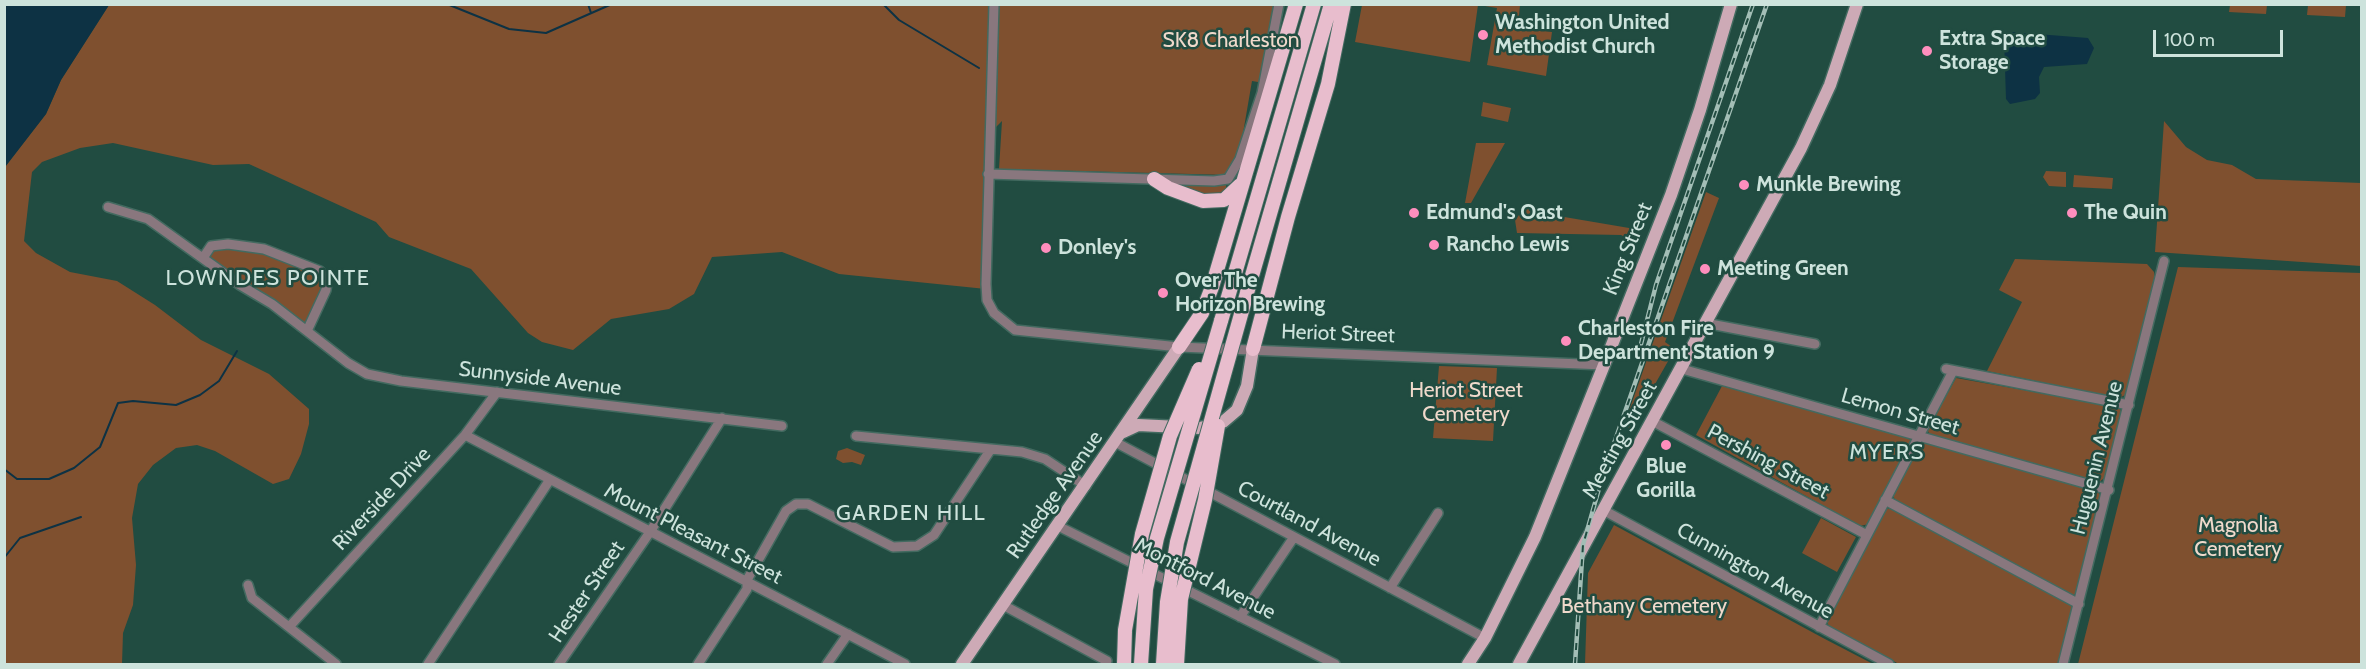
<!DOCTYPE html>
<style>
body{margin:0}
#map{position:relative;width:2366px;height:669px;overflow:hidden;background:#214c41;font-family:Cabin,sans-serif}
canvas{display:block}
.frame{position:absolute;inset:0;border:6px solid #cde3dc;pointer-events:none}
.scale{position:absolute;left:2153px;top:30px;width:130px;height:27px;box-sizing:border-box;border:3px solid #cde3dc;border-top:0;padding-left:8px;font-size:18px;line-height:21px;white-space:nowrap;color:#cde3dc;-webkit-text-stroke:4px #214c41;paint-order:stroke}
</style>
<div id="map">
<canvas width="2366" height="669"></canvas>
<div class="frame"></div>
<div class="scale">100 m</div>
</div>
<script>
const ctx = document.querySelector('canvas').getContext('2d');
ctx.lineJoin = 'round';
function paint(path, color) {
  ctx.fillStyle = color;
  ctx.fill(path, 'evenodd');
}
function poly(rows) {
  const path = new Path2D();
  for (const r of rows) {
    path.moveTo(r[0], r[1]);
    for (let i = 2; i < r.length; i += 2) path.lineTo(r[i], r[i + 1]);
  }
  return path;
}
function trace(path, color, width, dash) {
  ctx.strokeStyle = color;
  ctx.lineWidth = width;
  ctx.lineCap = dash ? 'butt' : 'round';
  ctx.setLineDash(dash || []);
  ctx.stroke(path);
}
function drawText(font, color, halo, rows, align = 'center') {
  ctx.font = font + ' Cabin,sans-serif';
  ctx.lineWidth = 5;
  ctx.setLineDash([]);
  ctx.textBaseline = 'middle';
  ctx.strokeStyle = halo;
  ctx.fillStyle = color;
  for (const [text, x, y, turn = 0] of rows) {
    ctx.save();
    ctx.translate(x, y);
    ctx.rotate((+turn || 0) * Math.PI / 180);
    ctx.textAlign = isNaN(turn) ? turn : align;
    if (halo) ctx.strokeText(text, 0, 0);
    ctx.fillText(text, 0, 0);
    ctx.restore();
  }
}
paint(poly([
 [109,5,1279,5,1264,83,1252,81,1242,139,1230,175,999,169,1002,121,988,135,986,289,839,274,782,252,712,257,694,294,669,309,611,319,573,350,542,342,528,333,471,269,389,237,376,222,249,164,213,165,113,143,80,148,42,162,32,172,24,241,36,253,70,272,117,281,155,305,201,340,269,374,309,409,309,424,301,454,289,479,273,484,215,451,197,445,176,448,153,465,138,484,132,518,136,565,133,605,123,633,122,664,5,664,5,167,46,114,61,80],
 [1362,5,1478,5,1470,62,1355,42],
 [1479,5,1520,5,1519,16,1540,30,1552,32,1546,76,1487,65,1497,8],
 [2225,5,2267,5,2266,14,2229,12,2230,5],
 [2308,5,2346,5,2345,17,2307,15],
 [1483,102,1511,108,1508,122,1481,116],
 [2164,121,2186,147,2207,160,2232,165,2256,179,2361,183,2361,266,2155,252],
 [1476,143,1505,143,1471,203,1465,203],
 [2046,171,2066,172,2066,187,2049,186,2043,177],
 [2074,175,2113,178,2112,189,2073,187],
 [1172,182,1226,183,1226,190,1222,196,1203,197],
 [1706,192,1719,198,1665,342,1675,349,1630,428,1626,428,1625,422],
 [1528,204,1529,211,1635,229,1641,225,1635,242,1621,235,1517,233,1515,220],
 [211,246,264,249,320,271,327,283,307,331,203,258],
 [2015,259,2147,264,2154,272,2155,279,2125,395,2119,398,1987,371,2022,302,1999,290],
 [2178,267,2361,273,2361,664,2078,664],
 [1439,366,1497,368,1493,441,1433,438],
 [1956,378,2119,407,2122,413,2107,476,2099,482,1930,434,1927,430],
 [1722,386,1907,436,1911,441,1869,524,1860,526,1696,435],
 [1927,442,2096,490,2101,496,2078,592,2072,596,1895,500,1893,495,1919,444],
 [847,448,865,455,861,465,852,462,843,463,836,459,838,451],
 [1891,508,2072,606,2058,664,1899,664,1829,627,1827,621,1886,509],
 [1821,518,1856,537,1837,572,1802,553],
 [1614,525,1823,638,1873,664,1585,664,1588,573]
]), '#7f502f');
paint(poly([
 [5,4,109,5,61,80,46,114,5,167],
 [2011,32,2088,38,2094,48,2087,64,2044,67,2039,77,2040,93,2035,99,2010,104,2006,99,2004,36]
]), '#0d3244');
trace(poly([
 [447,4,509,29,546,33,612,4],
 [588,4,591,13],
 [883,4,899,20,979,68],
 [4,469,17,479,49,479,74,468,100,447,118,403,133,401,176,405,200,395,219,381,237,351],
 [4,558,20,538,81,517]
]), '#0d3244', 2);
const minor = poly([
 [994,4,986,284,987,300,994,313,1015,330,1179,347,1604,365],
 [988,174,1214,181,1228,179,1240,159,1262,93,1279,4],
 [108,207,148,219,240,285,272,304,348,363,367,374,401,381,782,426],
 [203,258,211,246,228,244,264,249,320,271,327,283,326,290,307,331],
 [1705,323,1815,344],
 [1682,369,2109,490],
 [1946,369,2129,405],
 [1652,421,1867,535],
 [465,435,905,664],
 [856,436,1022,452,1045,459,1086,486],
 [1115,442,1485,638],
 [1885,500,2079,604],
 [1603,510,1889,664],
 [1058,526,1335,664],
 [248,585,252,598,336,664],
 [1390,588,1438,513],
 [1003,605,1107,661],
 [1240,617,1294,537],
 [289,627,465,435,497,392],
 [1819,627,1953,371],
 [428,664,549,481],
 [559,664,650,532,722,418],
 [698,664,747,589,747,580,786,511,796,504,808,504,893,547,917,546,934,535,991,449],
 [827,664,848,634],
 [2063,664,2164,261]
]);
const major = poly([
 [1123,432,1138,425,1200,428,1223,422,1237,410,1247,386,1253,349],
 [962,664,1179,347],
 [1468,664,1485,638,1535,537,1604,365,1671,195,1700,110,1731,4],
 [1519,664,1801,148,1830,85,1857,4]
]);
const highway = poly([
 [1154,179,1168,188,1203,201,1224,200,1240,185],
 [1247,293,1331,4],
 [1221,321,1314,4],
 [1179,347,1202,313,1212,287,1296,4],
 [1253,349,1288,217,1328,84,1344,4],
 [1124,664,1125,630]
]);
trace(minor, '#436a60', 12);
trace(major, '#436a60', 15);
trace(highway, '#436a60', 16);
trace(minor, '#89777e', 9);
trace(major, '#cdaab6', 12);
trace(highway, '#e8bdcd', 14);
const rail = poly([
 [1641,344,1656,285,1753,4],
 [1575,664,1583,545,1602,478,1767,4]
]);
trace(rail, '#a3beb6', 4.5);
trace(rail, '#214c41', 2, [7]);
const highwayBridge = poly([
 [1125,630,1142,534,1170,436,1199,369],
 [1141,664,1146,589,1157,538,1221,321],
 [1163,664,1167,602,1177,542,1247,293],
 [1177,664,1181,599,1205,500,1218,426]
]);
trace(highwayBridge, '#436a60', 16, []);
trace(highwayBridge, '#e8bdcd', 14);
for (const [x, y, r, color] of [
 [1483,35,6,"#fe8ebd"],
 [1927,51,6,"#fe8ebd"],
 [1744,185,6,"#fe8ebd"],
 [1414,213,6,"#fe8ebd"],
 [2072,213,6,"#fe8ebd"],
 [1434,245,6,"#fe8ebd"],
 [1046,248,6,"#fe8ebd"],
 [1705,269,6,"#fe8ebd"],
 [1163,293,6,"#fe8ebd"],
 [1566,341,6,"#fe8ebd"],
 [1666,445,6,"#fe8ebd"]
]) {
  const dot = new Path2D();
  dot.arc(x, y, r, 0, 2 * Math.PI);
  ctx.fillStyle = color;
  ctx.fill(dot);
  trace(dot, '#214c41', 2);
}
drawText('bold 21px', '#cde3dc', '#214c41', [
 ["Washington United",1495,23],
 ["Methodist Church",1495,47],
 ["Extra Space",1939,39],
 ["Storage",1939,63],
 ["Munkle Brewing",1756,185],
 ["Edmund's Oast",1426,213],
 ["The Quin",2084,213],
 ["Rancho Lewis",1446,245],
 ["Donley's",1058,248],
 ["Meeting Green",1717,269],
 ["Over The",1175,281],
 ["Horizon Brewing",1175,305],
 ["Charleston Fire",1578,329],
 ["Department Station 9",1578,353],
 ["Blue",1666,467,"center"],
 ["Gorilla",1666,491,"center"]
], 'left');
drawText('21px', '#f0d9cb', '#214c41', [
 ["SK8 Charleston",1231,41],
 ["Heriot Street",1466,391],
 ["Cemetery",1466,415],
 ["Magnolia",2238,526],
 ["Cemetery",2238,550],
 ["Bethany Cemetery",1644,607]
]);
drawText('21px', '#cde3dc', '#214c41', [
 ["King Street",1628,249,-68],
 ["Heriot Street",1338,334,2],
 ["Sunnyside Avenue",540,379,7],
 ["Lemon Street",1900,412,16],
 ["Meeting Street",1620,440,-61],
 ["Huguenin Avenue",2097,458,-76],
 ["Pershing Street",1768,462,28],
 ["Rutledge Avenue",1055,495,-55],
 ["Riverside Drive",382,499,-47],
 ["Courtland Avenue",1309,524,28],
 ["Mount Pleasant Street",693,534,27],
 ["Cunnington Avenue",1755,571,29],
 ["Montford Avenue",1205,579,27],
 ["Hester Street",587,592,-56]
]);
ctx.letterSpacing = '1.5px';
drawText('22px', '#cde3dc', '#214c41', [
 ["LOWNDES POINTE",268,279],
 ["MYERS",1887,453],
 ["GARDEN HILL",911,514]
]);
ctx.letterSpacing = '0px';
</script>
